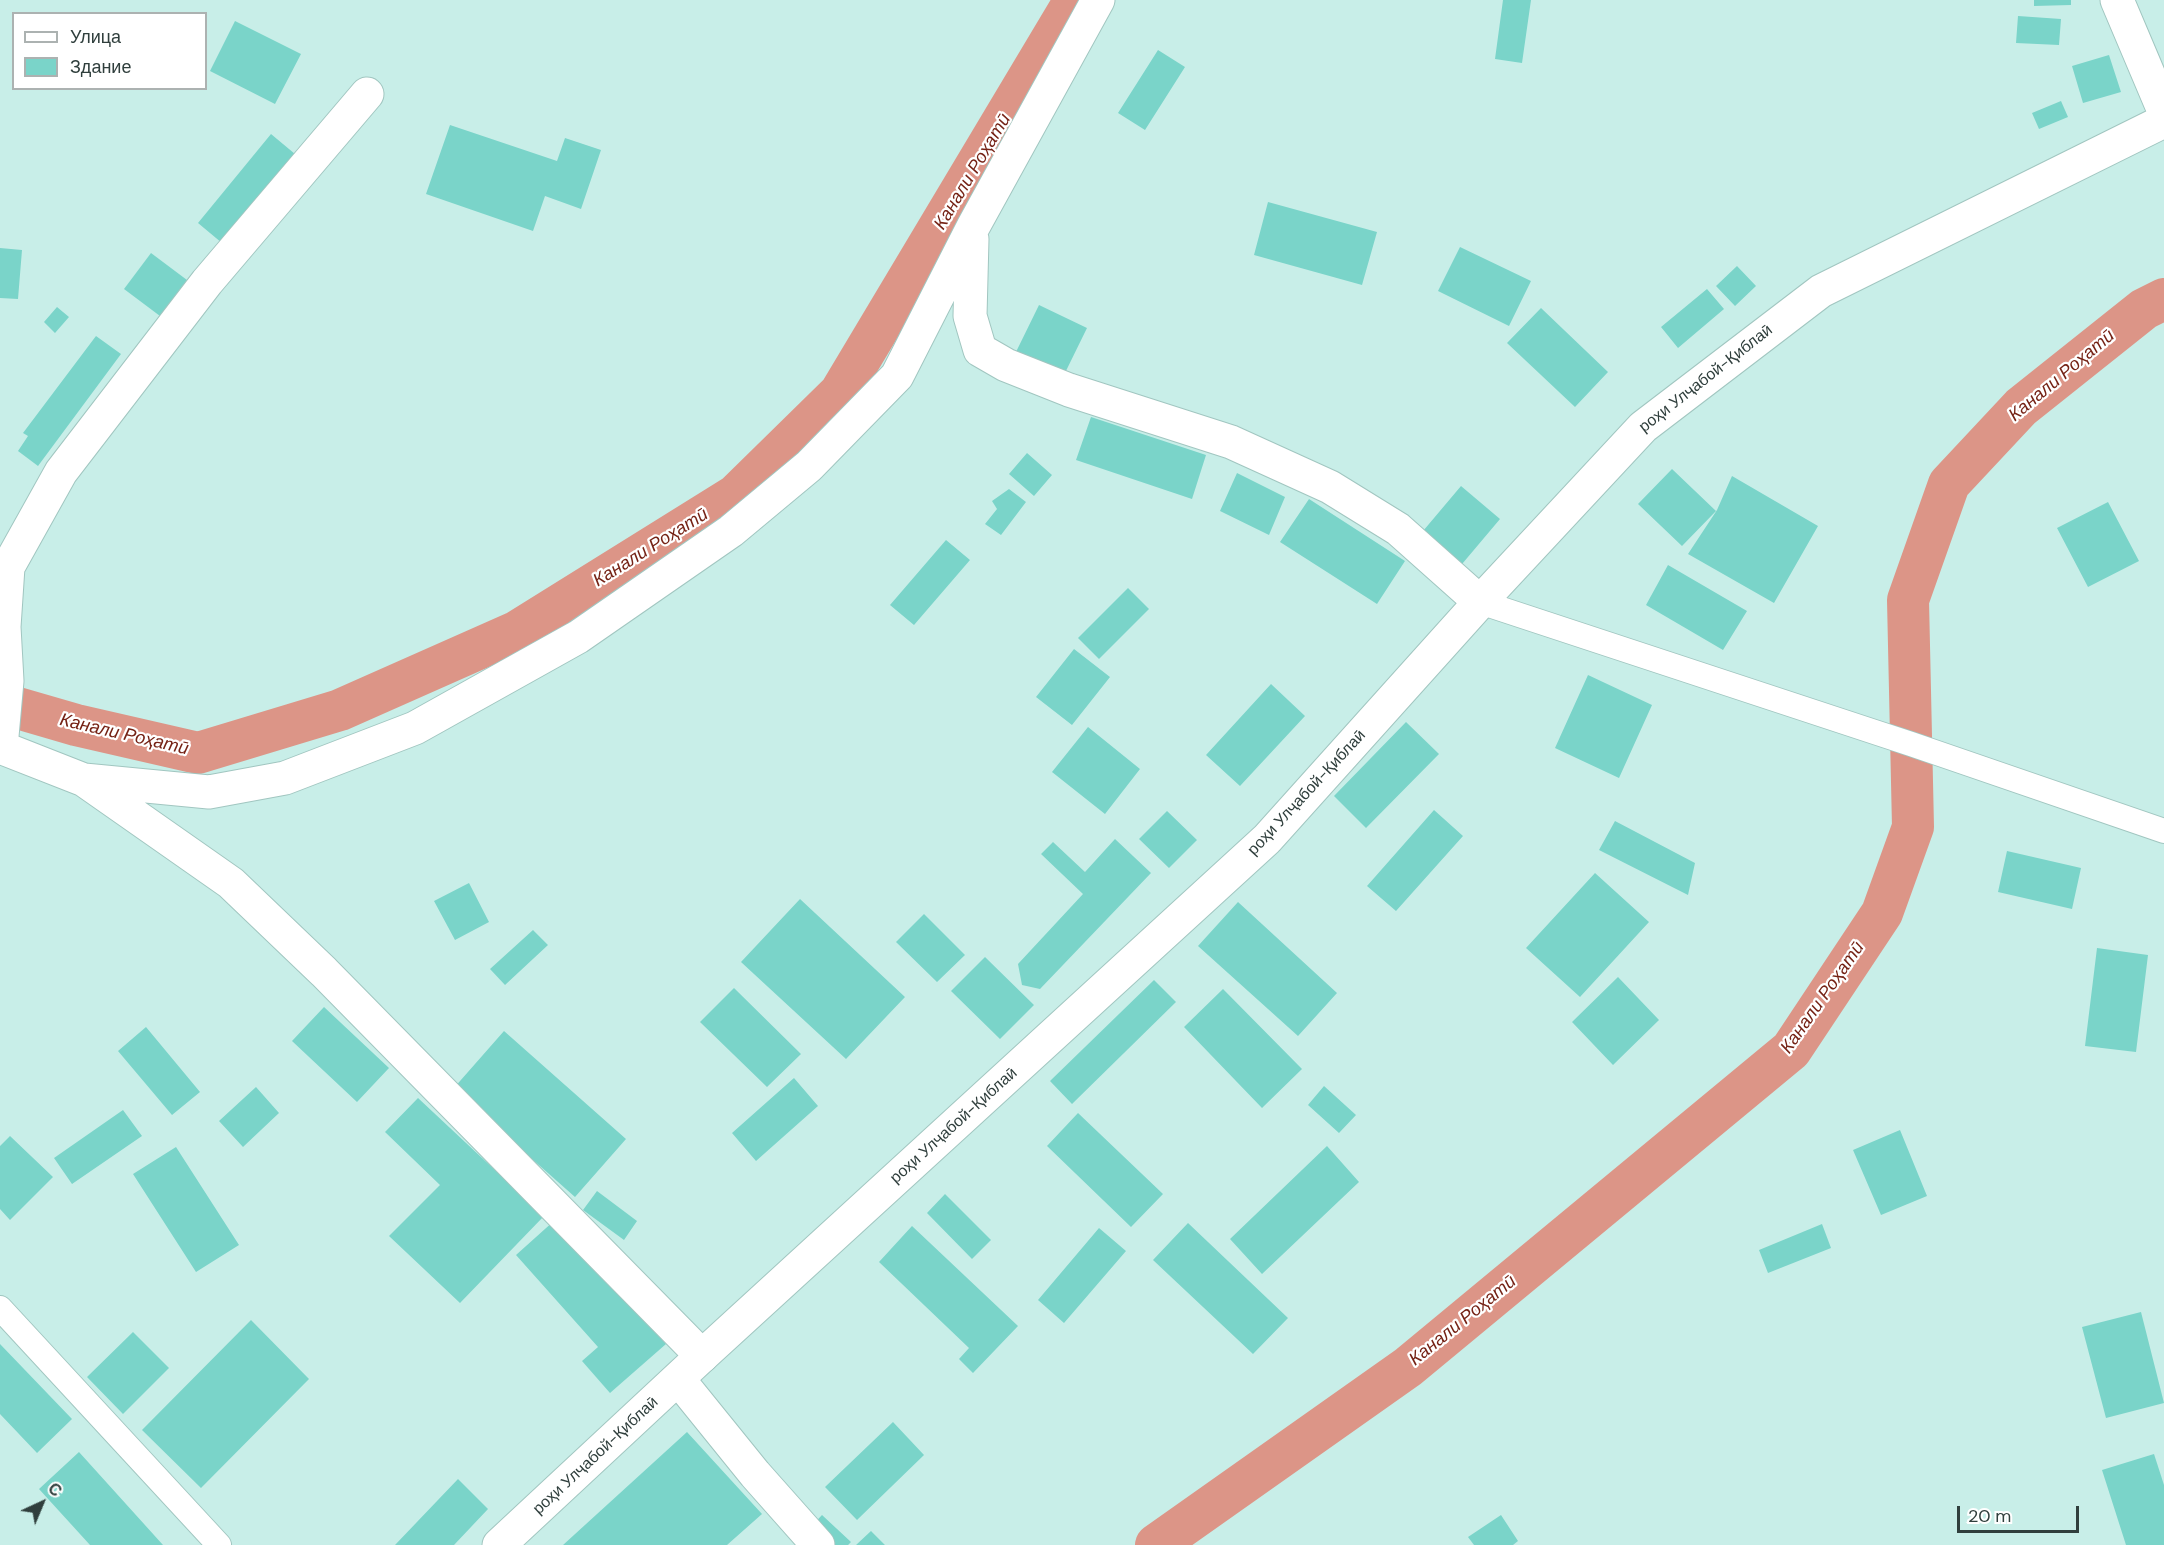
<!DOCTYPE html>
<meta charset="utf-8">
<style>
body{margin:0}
#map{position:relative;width:2164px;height:1545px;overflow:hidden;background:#c8eee8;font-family:"DM Sans",sans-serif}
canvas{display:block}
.legend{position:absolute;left:12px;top:12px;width:195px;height:78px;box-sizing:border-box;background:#fff;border:2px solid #acb2b1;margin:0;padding:8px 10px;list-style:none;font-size:18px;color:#303f3d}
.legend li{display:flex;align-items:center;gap:12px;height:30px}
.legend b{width:30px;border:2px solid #acb2b1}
.north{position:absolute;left:12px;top:1473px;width:60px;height:60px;-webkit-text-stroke:4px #fff;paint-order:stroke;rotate:44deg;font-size:16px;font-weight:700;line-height:24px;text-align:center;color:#303f3d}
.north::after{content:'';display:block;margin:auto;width:21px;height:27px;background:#303f3d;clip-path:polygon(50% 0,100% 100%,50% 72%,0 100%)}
.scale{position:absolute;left:1957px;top:1506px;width:122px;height:27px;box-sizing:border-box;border:3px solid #303f3d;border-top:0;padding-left:8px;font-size:18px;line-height:21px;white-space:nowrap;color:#303f3d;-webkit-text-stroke:4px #fff;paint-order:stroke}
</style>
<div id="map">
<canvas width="2164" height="1545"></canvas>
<ul class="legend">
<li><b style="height:8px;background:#fff"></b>Улица</li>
<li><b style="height:16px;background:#7ad4c9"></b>Здание</li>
</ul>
<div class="north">С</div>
<div class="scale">20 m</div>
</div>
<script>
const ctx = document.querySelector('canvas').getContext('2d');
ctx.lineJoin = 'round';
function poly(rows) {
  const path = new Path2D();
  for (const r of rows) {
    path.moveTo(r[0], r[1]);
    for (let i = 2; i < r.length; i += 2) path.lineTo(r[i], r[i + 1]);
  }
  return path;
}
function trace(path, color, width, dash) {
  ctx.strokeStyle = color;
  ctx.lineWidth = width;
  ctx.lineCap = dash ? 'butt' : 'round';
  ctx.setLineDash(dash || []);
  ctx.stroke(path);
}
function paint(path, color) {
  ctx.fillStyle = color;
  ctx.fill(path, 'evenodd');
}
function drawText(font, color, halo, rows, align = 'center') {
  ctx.font = font + ' "DM Sans",sans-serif';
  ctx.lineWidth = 4.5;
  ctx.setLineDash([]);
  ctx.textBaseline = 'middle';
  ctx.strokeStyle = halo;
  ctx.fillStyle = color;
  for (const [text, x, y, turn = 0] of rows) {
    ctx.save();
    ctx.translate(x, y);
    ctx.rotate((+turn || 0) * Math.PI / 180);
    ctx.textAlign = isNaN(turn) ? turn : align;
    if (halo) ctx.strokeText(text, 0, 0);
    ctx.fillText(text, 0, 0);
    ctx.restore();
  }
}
trace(poly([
 [0,703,76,725,198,753,340,710,516,632,736,495,840,393,1075,0],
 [1156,1545,1408,1367,1791,1050,1882,913,1913,827,1908,600,1949,484,2021,407,2144,309,2164,299]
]), '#dc9587', 42);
paint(poly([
 [1503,0,1531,0,1522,63,1495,59],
 [2034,0,2071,0,2071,5,2034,6],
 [2018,16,2061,19,2059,45,2016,43],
 [235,21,301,54,275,104,210,71],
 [1158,50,1185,67,1145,130,1118,113],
 [2109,55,2121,92,2083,103,2072,66],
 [2061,101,2068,117,2039,129,2032,113],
 [450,125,557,161,565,138,601,150,581,209,545,196,533,231,426,194],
 [271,134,295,154,222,243,198,223],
 [1268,202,1377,232,1362,285,1254,255],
 [1460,247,1531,281,1509,326,1438,291],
 [0,248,22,250,18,299,0,298],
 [151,253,187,280,160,316,124,289],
 [1737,266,1756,286,1735,306,1716,286],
 [1707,289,1724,309,1678,348,1661,327],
 [1039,305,1087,328,1063,377,1015,354],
 [57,307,69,317,55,333,44,322],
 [1541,308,1608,372,1575,407,1507,343],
 [96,336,121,354,38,466,18,451,28,436,23,433],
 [1091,417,1206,455,1192,499,1076,460],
 [1027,453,1052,475,1034,496,1009,474],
 [1672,469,1716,511,1682,546,1638,504],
 [1237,473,1285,497,1269,535,1220,511],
 [1732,476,1818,526,1774,603,1688,554,1717,510],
 [1461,486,1500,519,1457,570,1418,537],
 [1009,489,1026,502,1001,535,985,524,997,509,992,501],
 [1309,499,1405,561,1377,604,1280,542],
 [2108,502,2139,561,2088,587,2057,528],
 [946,540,970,560,914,625,890,605],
 [1668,565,1747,611,1723,650,1646,605],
 [1128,588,1149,609,1099,659,1078,638],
 [1074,649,1110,677,1072,725,1036,697],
 [1588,675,1652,705,1619,778,1555,748],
 [1271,684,1305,716,1240,786,1206,755],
 [1406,722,1439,754,1366,828,1334,796],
 [1088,727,1140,769,1105,814,1052,772],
 [1434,810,1463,836,1396,911,1367,886],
 [1167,811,1197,840,1169,868,1139,839],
 [1615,821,1695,863,1688,895,1599,850],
 [1115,839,1151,873,1040,989,1022,985,1018,964,1083,894,1041,854,1053,842,1085,872],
 [2007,851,2081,868,2072,909,1998,892],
 [1595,873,1649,922,1580,997,1526,948],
 [469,883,489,922,455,940,434,901],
 [800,899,905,997,846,1059,741,962],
 [1238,902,1337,993,1298,1036,1198,946],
 [924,914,965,955,937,982,896,942],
 [533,930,548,945,505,985,490,969],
 [2097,948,2148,955,2136,1052,2085,1046],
 [985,957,1034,1005,1000,1039,951,991],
 [1618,977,1659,1020,1613,1065,1572,1022],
 [1154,980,1176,1002,1072,1104,1050,1081],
 [734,988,801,1054,767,1087,700,1022],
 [1223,989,1302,1069,1262,1108,1184,1027],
 [324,1007,389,1068,357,1102,292,1041],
 [146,1027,200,1092,172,1115,118,1051],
 [504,1031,626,1139,575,1197,453,1089],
 [794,1078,818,1106,756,1161,732,1133],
 [1324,1086,1356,1115,1339,1133,1308,1105],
 [256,1087,279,1113,243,1147,219,1121],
 [418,1098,544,1216,460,1303,389,1236,440,1185,385,1132],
 [123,1110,142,1136,72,1184,54,1158],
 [1078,1113,1163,1194,1131,1227,1047,1146],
 [1900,1130,1927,1196,1881,1215,1853,1150],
 [10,1136,53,1177,10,1220,0,1209,0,1146],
 [1327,1146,1359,1182,1262,1274,1230,1239],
 [176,1147,239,1245,196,1272,133,1174],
 [597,1191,637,1221,624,1240,583,1210],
 [945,1194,991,1240,972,1259,927,1213],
 [555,1220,666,1344,610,1393,582,1361,598,1347,516,1255],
 [1188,1223,1288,1318,1253,1354,1153,1260],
 [1822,1224,1831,1248,1768,1273,1759,1250],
 [912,1226,1018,1326,973,1373,959,1359,969,1348,879,1262],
 [1099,1228,1126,1251,1064,1323,1038,1300],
 [2141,1312,2164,1403,2106,1418,2082,1327],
 [251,1320,309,1379,201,1488,142,1430],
 [133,1332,169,1368,123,1414,87,1377],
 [0,1344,72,1419,37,1453,0,1414],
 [893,1422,924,1455,857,1520,825,1487],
 [687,1432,762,1514,727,1545,563,1545],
 [79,1452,163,1545,90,1545,39,1489],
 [2154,1454,2164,1485,2164,1545,2126,1545,2102,1470],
 [458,1479,488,1509,454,1545,395,1545],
 [822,1515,851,1542,848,1545,820,1545,806,1532],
 [1501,1515,1518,1541,1513,1545,1474,1545,1468,1537],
 [871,1531,885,1545,856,1545]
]), '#7ad4c9');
const service = poly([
 [1480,602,1911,744,2164,831],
 [0,1308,219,1545]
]);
const minor = poly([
 [2117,0,2164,111],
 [972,239,970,316,980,350,1006,365,1069,390,1231,442,1330,487,1398,529,1480,602],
 [0,747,84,780,231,883,324,972,702,1356],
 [1,747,7,681,4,627,8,567,61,472,207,282,367,94],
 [84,780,209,792,285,778,415,728,578,637,731,531,809,466,897,376,973,227,1098,0],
 [679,1380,755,1474,818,1545]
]);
const tertiary = poly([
 [499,1545,702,1356,1267,839,1480,602,1643,427,1821,291,2164,121]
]);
trace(service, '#a1c6c0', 26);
trace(minor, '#a1c6c0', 35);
trace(tertiary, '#a1c6c0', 35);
trace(service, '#fff', 24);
trace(minor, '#fff', 33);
trace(tertiary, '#fff', 33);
drawText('16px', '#303f3d', '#fff', [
 ["роҳи Улҷабой-Қиблаӣ",1706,379,-38],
 ["роҳи Улҷабой-Қиблаӣ",1307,793,-47],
 ["роҳи Улҷабой-Қиблаӣ",954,1126,-42],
 ["роҳи Улҷабой-Қиблаӣ",596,1456,-43]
]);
drawText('italic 18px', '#752215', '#fff', [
 ["Канали Роҳатӣ",973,172,-59],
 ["Канали Роҳатӣ",2062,376,-40],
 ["Канали Роҳатӣ",651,548,-32],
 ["Канали Роҳатӣ",124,735,13],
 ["Канали Роҳатӣ",1823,998,-55],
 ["Канали Роҳатӣ",1463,1321,-39]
]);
</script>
